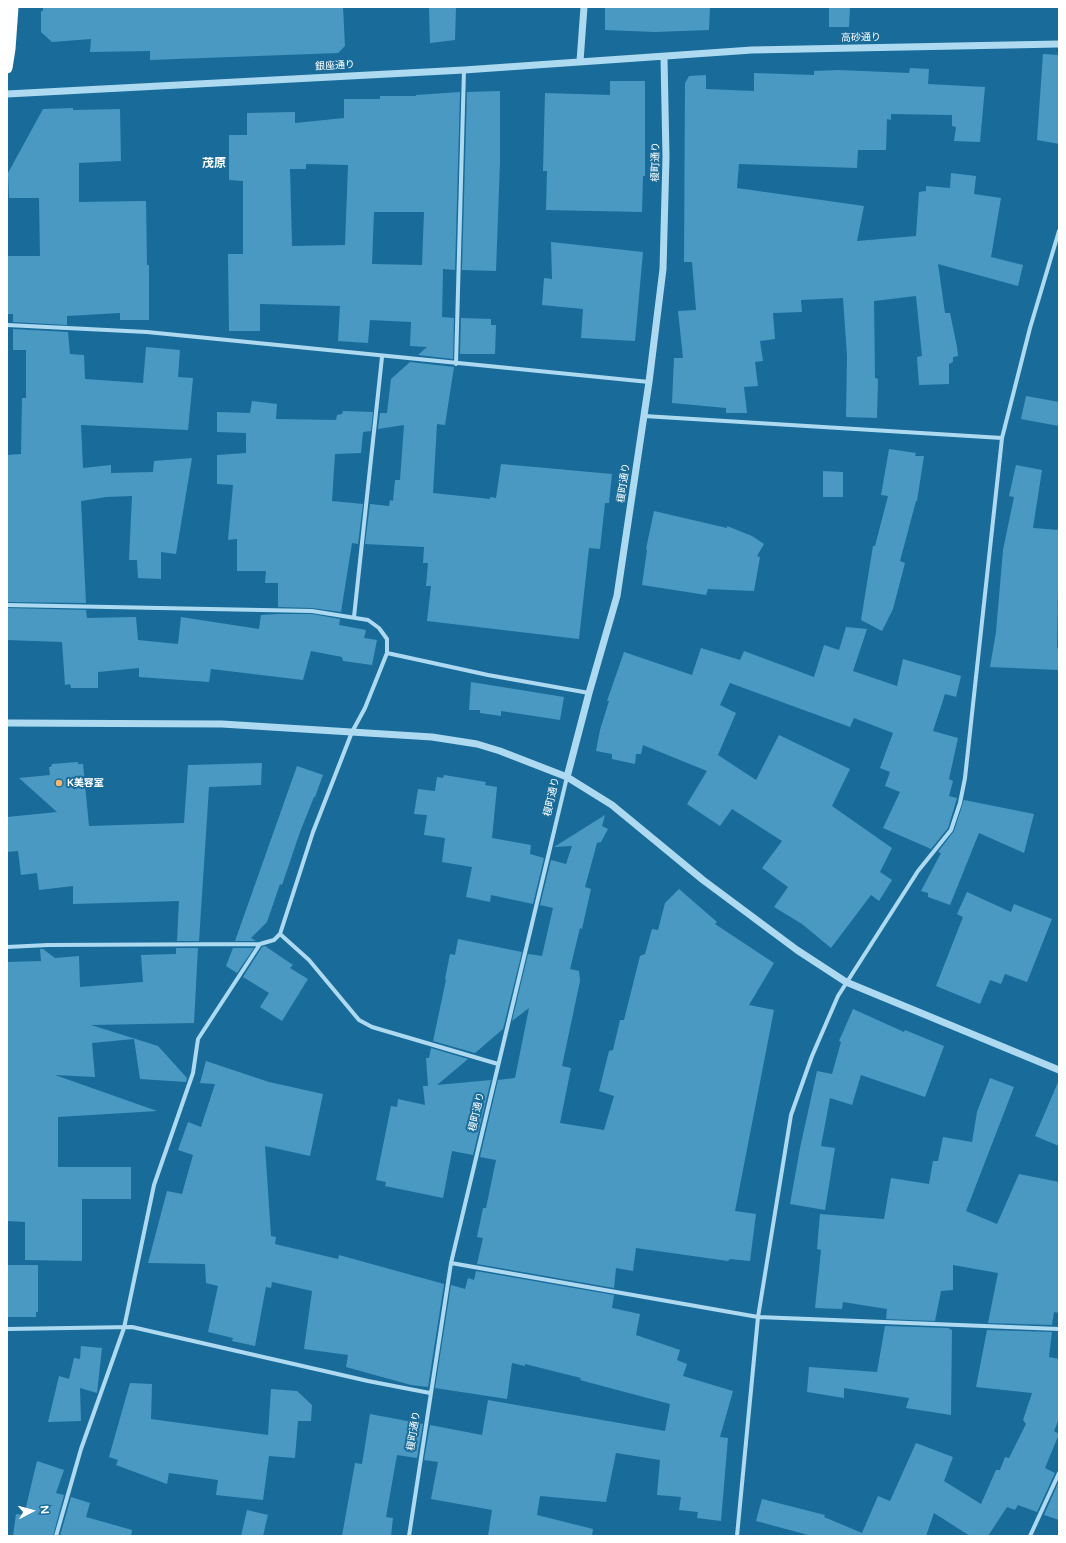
<!DOCTYPE html>
<meta charset="utf-8">
<style>
body{margin:0}
#map{position:relative;width:1066px;height:1543px;overflow:hidden;background:#196c9a;font-family:"Varela Round",sans-serif}
canvas{display:block}
.frame{position:absolute;inset:0;border:8px solid #fff;pointer-events:none}
.north{position:absolute;left:12px;top:1491px;width:40px;height:40px;-webkit-text-stroke:3px #196c9a;paint-order:stroke;rotate:84deg;font-size:11px;font-weight:700;line-height:16px;text-align:center;color:#fff}
.north::after{content:'';display:block;margin:auto;width:14px;height:18px;background:#fff;clip-path:polygon(50% 0,100% 100%,50% 72%,0 100%)}
</style>
<div id="map">
<canvas width="1066" height="1543"></canvas>
<div class="frame"></div>
<div class="north">N</div>
</div>
<script>
const ctx = document.querySelector('canvas').getContext('2d');
ctx.lineJoin = 'round';
function paint(path, color) {
  ctx.fillStyle = color;
  ctx.fill(path, 'evenodd');
}
function poly(rows) {
  const path = new Path2D();
  for (const r of rows) {
    path.moveTo(r[0], r[1]);
    for (let i = 2; i < r.length; i += 2) path.lineTo(r[i], r[i + 1]);
  }
  return path;
}
function trace(path, color, width, dash) {
  ctx.strokeStyle = color;
  ctx.lineWidth = width;
  ctx.lineCap = dash ? 'butt' : 'round';
  ctx.setLineDash(dash || []);
  ctx.stroke(path);
}
function drawText(font, color, halo, rows, align = 'center') {
  ctx.font = font + ' "Varela Round","Noto Sans JP",sans-serif';
  ctx.lineWidth = 4;
  ctx.setLineDash([]);
  ctx.textBaseline = 'middle';
  ctx.strokeStyle = halo;
  ctx.fillStyle = color;
  for (const [text, x, y, turn = 0] of rows) {
    ctx.save();
    ctx.translate(x, y);
    ctx.rotate((+turn || 0) * Math.PI / 180);
    ctx.textAlign = isNaN(turn) ? turn : align;
    if (halo) ctx.strokeText(text, 0, 0);
    ctx.fillText(text, 0, 0);
    ctx.restore();
  }
}
paint(poly([
 [43,7,343,7,345,46,338,53,150,60,150,51,90,52,91,39,52,42,41,32,41,11,43,11],
 [429,7,456,7,455,40,430,43],
 [605,7,710,7,709,30,655,32,605,30],
 [829,7,850,7,849,27,829,27],
 [1043,54,1059,55,1059,144,1037,140],
 [910,68,929,69,928,84,985,87,980,142,954,141,956,127,952,126,952,115,891,114,891,120,887,119,886,150,858,150,857,168,739,164,737,188,864,206,857,241,916,236,919,192,926,191,926,186,950,188,951,173,976,176,974,194,1001,198,991,257,1023,265,1018,286,938,264,945,313,950,313,957,347,958,356,953,357,953,362,949,364,949,384,919,385,917,357,922,356,916,296,874,301,875,378,878,379,877,418,846,417,847,356,843,298,801,300,802,312,773,313,775,339,760,341,763,361,755,362,758,386,744,387,747,413,726,413,726,408,672,403,674,358,683,358,678,311,696,310,692,262,684,262,685,83,689,76,706,75,706,89,754,91,754,73,814,75,814,71,839,70,909,73],
 [610,81,645,81,645,176,643,176,642,212,546,210,547,171,543,171,545,93,610,95],
 [500,91,500,162,496,271,462,270,467,92],
 [460,92,455,270,443,269,442,317,454,318,453,359,418,355,427,347,410,346,411,322,370,320,368,343,338,341,340,306,260,304,260,331,229,331,228,254,243,254,243,181,229,180,229,135,247,135,247,113,295,112,295,123,344,118,344,99,380,99,380,96,416,96,416,95],
 [306,164,348,165,345,245,292,246,290,169,306,169],
 [374,212,424,212,422,265,372,264],
 [73,108,73,110,120,109,121,161,79,163,79,202,146,201,147,265,149,265,149,320,120,320,120,313,67,316,67,325,13,322,13,314,7,314,7,256,40,256,39,198,9,198,8,173,43,109],
 [551,242,643,252,635,341,581,338,583,309,542,305,544,278,552,279],
 [461,318,491,319,491,325,496,325,495,354,460,354],
 [13,329,68,332,70,354,84,355,85,379,143,383,146,347,180,350,178,377,193,378,188,430,81,425,83,468,111,465,111,473,153,472,154,461,192,458,176,554,161,552,161,579,138,578,137,560,129,560,132,496,106,497,81,501,86,603,7,602,7,455,21,454,22,398,26,398,26,350,13,350],
 [410,362,454,367,445,425,437,424,433,493,490,499,490,497,496,498,501,464,612,474,609,503,605,503,600,549,589,548,579,639,427,621,431,586,426,586,428,563,423,563,424,547,365,544,370,504,389,506,390,500,393,501,395,480,400,480,404,425,378,429,380,413,387,413,391,379],
 [1026,396,1059,402,1059,426,1021,419],
 [252,401,277,404,276,419,336,420,337,415,342,414,343,411,373,412,371,431,363,432,361,453,335,454,332,501,363,504,358,544,352,543,341,612,312,608,278,607,278,583,265,583,266,571,237,571,237,539,228,540,233,485,217,484,217,455,246,453,246,433,217,432,217,412,250,413],
 [889,449,916,453,915,456,924,456,917,501,916,501,900,561,905,563,893,609,882,631,861,620,873,546,875,546,888,496,881,495],
 [1016,465,1042,470,1033,528,1059,530,1057,648,1059,649,1059,670,990,667,996,632,1003,550,1014,497,1009,496],
 [823,471,843,472,843,497,823,497],
 [654,511,727,528,727,526,752,536,764,544,757,556,760,557,754,591,708,589,706,595,642,585,647,550,646,549],
 [7,608,86,610,87,618,136,617,138,640,178,644,181,617,259,629,261,615,278,614,312,614,340,619,339,625,366,630,364,638,377,640,372,665,343,661,342,657,311,651,303,680,211,669,209,682,139,677,139,668,98,672,98,688,71,688,70,684,65,685,62,642,7,640],
 [846,627,867,629,853,671,897,686,903,659,961,676,956,697,945,694,933,731,958,738,949,779,953,781,949,796,957,798,948,828,931,849,883,828,900,792,885,786,890,772,880,768,893,733,854,718,850,727,730,683,720,705,736,713,718,755,756,780,779,735,850,769,832,806,892,848,880,872,892,880,879,901,871,895,831,948,802,924,774,907,788,887,762,868,782,841,732,809,720,826,687,804,707,771,643,745,641,754,636,754,635,764,612,759,612,754,596,751,600,730,609,701,607,701,624,652,692,675,701,648,740,660,744,651,814,677,824,645,839,650],
 [471,682,564,697,560,720,501,711,501,716,480,713,480,710,469,710],
 [78,762,78,764,83,764,89,826,184,823,188,765,262,763,261,785,209,787,199,941,177,941,179,901,73,904,73,886,39,890,37,873,21,875,18,851,7,852,7,817,57,812,19,778,50,775,49,767,51,767,52,764],
 [297,766,323,775,315,797,314,797,300,832,282,885,280,884,267,922,251,938,256,941,235,941],
 [444,775,486,782,485,785,497,787,492,838,531,845,530,854,544,858,533,904,491,895,490,902,466,897,472,867,442,862,445,838,424,835,427,815,414,814,418,789,435,791,437,777,443,778],
 [964,800,1034,814,1024,853,979,833,950,905,928,897,928,893,921,891,941,853,938,852,954,831],
 [605,815,602,826,608,829,601,842,597,843,585,887,591,889,582,929,580,928,570,969,579,971,580,981,562,1066,571,1068,560,1123,604,1130,614,1096,599,1091,609,1051,613,1050,620,1020,624,1020,640,956,645,954,652,929,658,930,665,903,679,889,717,922,715,924,774,963,749,1005,774,1010,735,1211,756,1214,750,1261,730,1259,728,1261,636,1248,633,1271,616,1268,614,1288,477,1264,483,1238,477,1237,483,1208,486,1208,496,1160,480,1157,498,1080,515,1078,529,1008,512,1021,528,954,542,956,553,908,540,905,551,860,566,864,572,846,554,847],
 [967,892,1011,912,1014,904,1052,919,1027,982,1005,974,1001,984,990,980,980,1004,936,986,963,917,957,914],
 [458,939,522,952,503,1029,475,1053,433,1041,446,980,445,979,450,954,455,955],
 [265,946,293,965,290,968,308,979,282,1021,260,1007,269,993,243,977,262,947],
 [176,948,198,948,194,1023,91,1025,158,1046,187,1078,186,1082,140,1079,134,1039,92,1043,95,1077,55,1075,157,1111,58,1117,58,1167,131,1167,131,1199,82,1199,82,1261,25,1260,25,1222,7,1221,8,962,41,961,40,949,43,949,55,958,79,956,80,987,143,982,141,955,176,954],
 [233,948,254,948,237,973,226,966],
 [853,1009,904,1032,905,1030,944,1046,925,1097,861,1075,852,1105,830,1098,821,1146,835,1148,825,1210,790,1204,800,1148,817,1071,832,1074,841,1042,839,1041],
 [431,1048,468,1059,437,1085,491,1080,473,1155,452,1151,443,1198,385,1186,386,1182,376,1180,391,1106,397,1107,398,1099,425,1105,423,1086,428,1086,426,1058,429,1058],
 [206,1061,269,1082,323,1094,310,1156,265,1146,271,1236,276,1237,275,1244,338,1259,339,1255,444,1284,428,1387,411,1385,346,1367,348,1355,304,1349,312,1291,272,1282,271,1288,266,1287,255,1346,232,1341,233,1338,208,1332,218,1286,206,1283,205,1264,148,1263,167,1191,182,1194,193,1155,178,1150,188,1122,201,1127,215,1084,200,1083],
 [990,1078,1014,1087,966,1211,997,1224,1019,1174,1059,1182,1059,1313,1054,1312,1052,1325,988,1323,998,1273,953,1265,953,1290,941,1291,935,1321,886,1319,887,1309,843,1302,842,1309,815,1308,821,1250,817,1249,820,1214,884,1219,891,1178,929,1184,933,1161,938,1161,943,1137,972,1142,977,1112],
 [1059,1080,1059,1146,1035,1136],
 [7,1265,38,1265,38,1312,36,1312,36,1317,7,1317],
 [476,1271,614,1295,612,1308,640,1314,636,1335,680,1350,677,1360,687,1364,683,1376,733,1391,720,1437,728,1438,721,1521,697,1518,698,1512,679,1510,681,1497,657,1495,660,1460,616,1453,606,1502,540,1496,537,1515,593,1529,592,1536,488,1536,492,1510,431,1499,438,1462,424,1460,430,1425,482,1435,488,1400,665,1431,670,1404,580,1380,581,1378,525,1364,525,1366,512,1363,507,1399,435,1388,451,1285,465,1289,468,1278,474,1280],
 [885,1326,948,1328,952,1330,951,1415,906,1408,909,1398,844,1388,844,1398,807,1392,809,1367,877,1372],
 [987,1330,1052,1332,1049,1357,1059,1359,1059,1419,1054,1431,1059,1434,1045,1468,1055,1473,1037,1512,1018,1505,1015,1510,1007,1507,988,1536,970,1536,934,1513,926,1536,812,1536,756,1521,762,1499,825,1515,824,1517,862,1533,878,1496,890,1501,916,1443,953,1457,944,1481,981,1504,996,1470,1000,1470,1005,1457,1009,1458,1026,1424,1023,1420,1032,1393,976,1387],
 [81,1346,102,1348,97,1393,80,1388,81,1421,48,1422,59,1376,69,1379,74,1358,80,1359],
 [130,1383,152,1384,151,1419,268,1435,271,1389,297,1391,312,1405,311,1421,298,1421,295,1458,269,1456,263,1500,216,1495,218,1480,169,1473,167,1484,116,1465,118,1460,109,1457],
 [370,1414,423,1424,417,1458,397,1455,386,1517,393,1518,391,1536,342,1536,355,1463,362,1464],
 [37,1461,64,1470,56,1493,64,1495,53,1536,13,1536,16,1514,24,1515],
 [1059,1481,1059,1520,1044,1515],
 [71,1497,90,1503,86,1517,132,1530,131,1536,60,1536],
 [247,1510,268,1515,263,1536,241,1536]
]), '#4a99c3');
trace(poly([
 [7,325,147,332,649,382],
 [456,364,464,70],
 [644,416,1002,438],
 [7,605,312,611,368,620,379,628,387,639,387,653,365,708,352,732,313,832,280,934,274,940,260,944,198,1039,193,1073,154,1185,124,1328,81,1449,56,1536],
 [354,617,382,357],
 [387,653,488,675,589,693],
 [280,934,309,960,359,1020,372,1027,498,1064],
 [7,947,48,945,260,944],
 [451,1263,758,1317,1059,1329],
 [7,1329,132,1327,368,1381,430,1393],
 [409,1536,451,1263,567,777],
 [737,1536,758,1317,791,1115,812,1056,838,996,918,871,951,830,960,803,965,778,1002,438,1030,328,1059,231],
 [1030,1536,1059,1473]
]), '#aedaf1', 4);
trace(poly([
 [580,61,584,7],
 [7,94,464,70,752,50,1059,44],
 [7,723,222,724,432,737,477,744,500,751,567,777,612,805,703,880,797,950,846,982,1059,1070],
 [567,777,589,693,617,596,649,382,663,269,666,157,664,57]
]), '#aedaf1', 7);
trace(poly([
 [7,68,10,49,13,7]
]), '#fcfeff', 11);
for (const [x, y, r, color] of [
 [59,783,4,"#ffb76e"]
]) {
  const dot = new Path2D();
  dot.arc(x, y, r, 0, 2 * Math.PI);
  ctx.fillStyle = color;
  ctx.fill(dot);
  trace(dot, '#196c9a', 1.5);
}
drawText('10px', '#fff', '#196c9a', [
 ["高砂通り",861,38,-1],
 ["銀座通り",335,66,-3],
 ["榎町通り",656,162,-89],
 ["榎町通り",624,483,-82],
 ["榎町通り",552,797,-77],
 ["榎町通り",477,1112,-77],
 ["榎町通り",414,1431,-81]
]);
drawText('bold 10px', '#fff', '#196c9a', [
 ["K美容室",67,783]
], 'left');
drawText('bold 12px', '#fff', '#196c9a', [
 ["茂原",214,164]
]);
</script>
